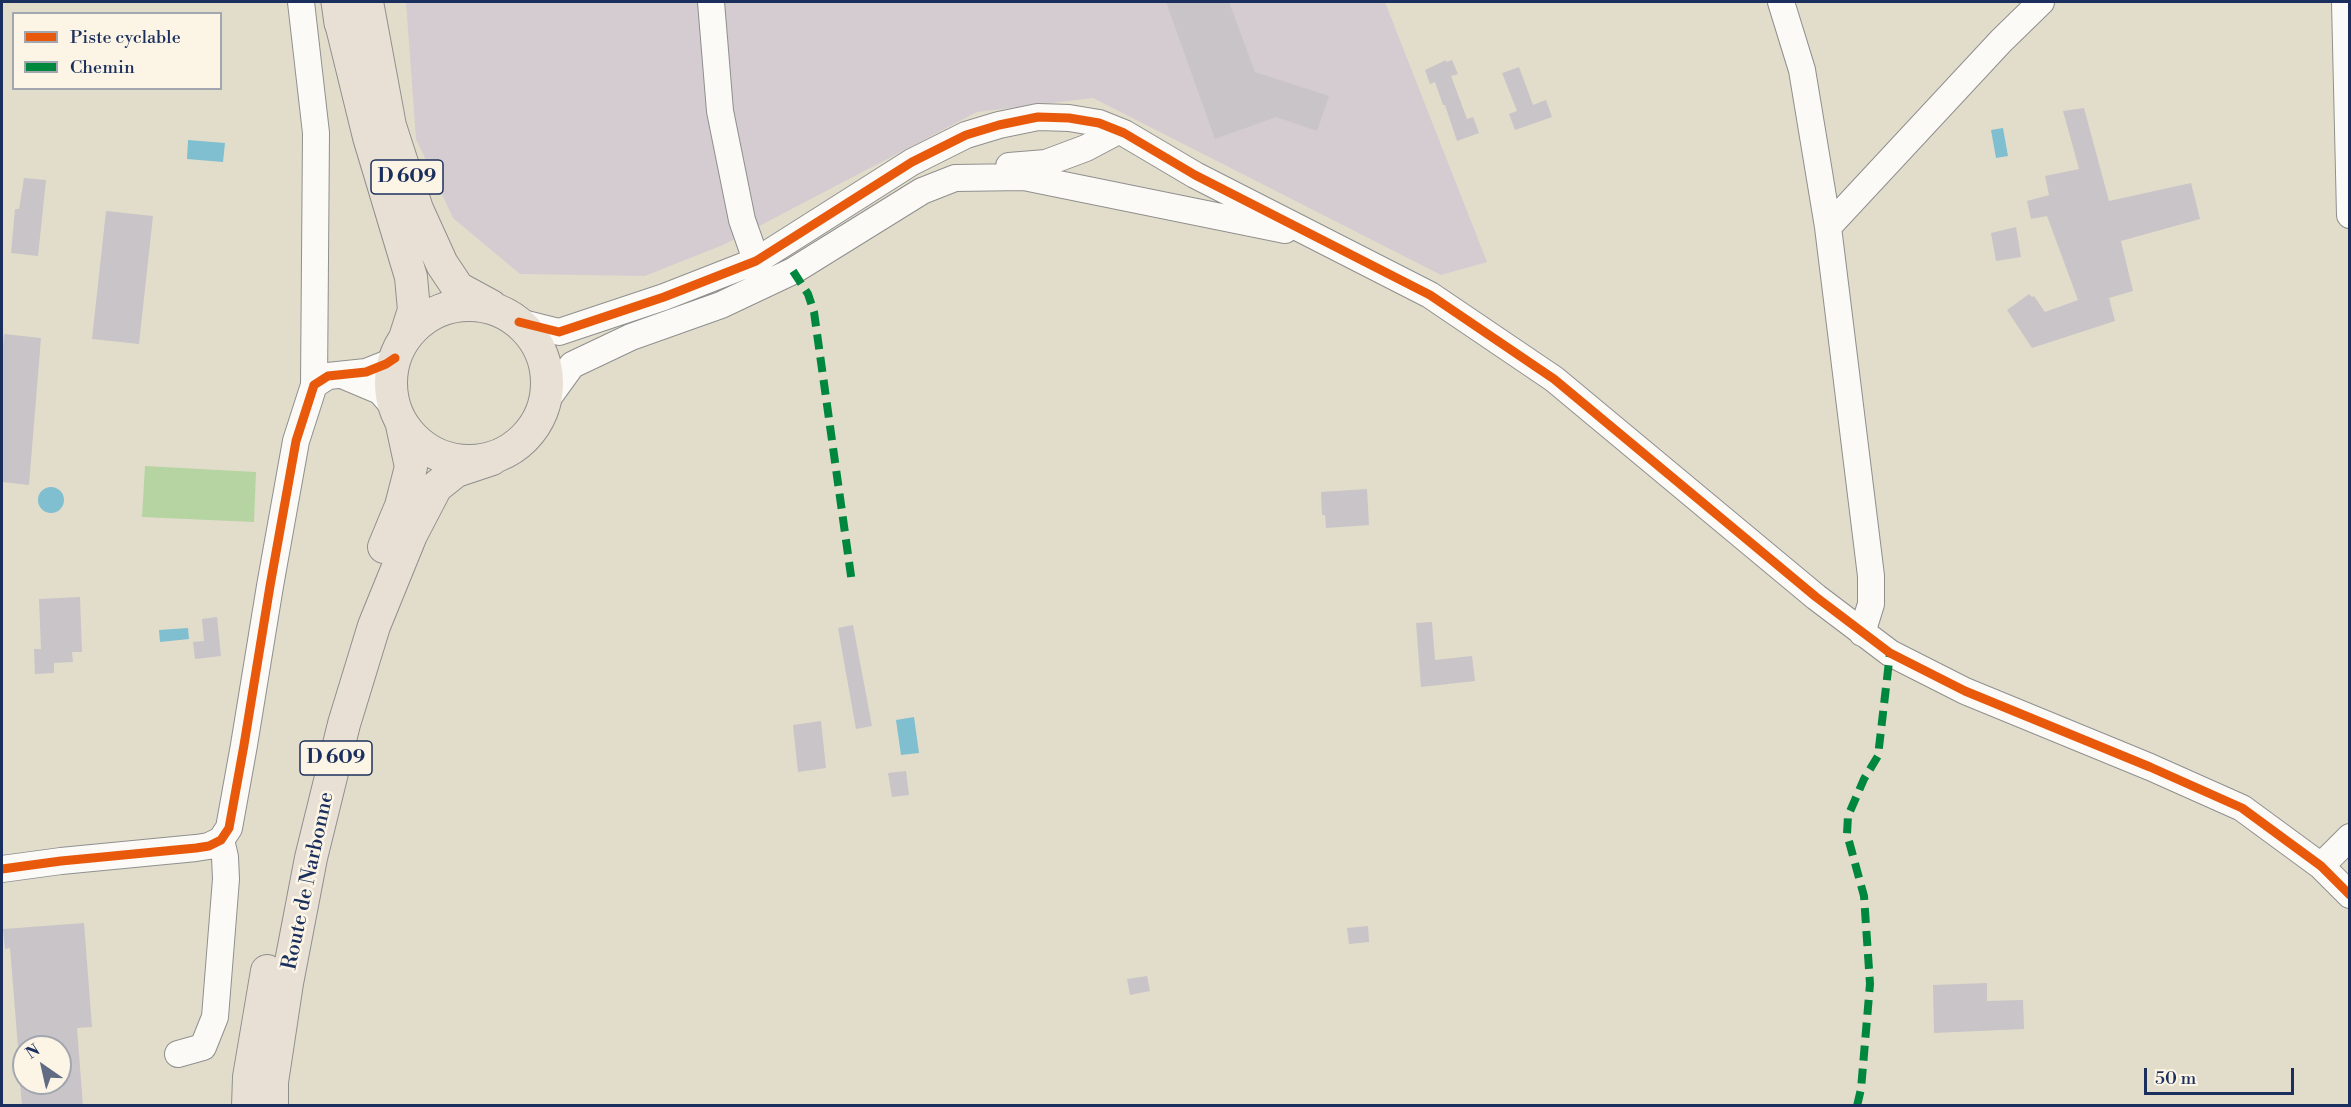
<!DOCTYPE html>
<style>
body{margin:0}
#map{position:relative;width:2351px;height:1107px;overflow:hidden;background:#e2ddcb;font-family:"Libre Bodoni",serif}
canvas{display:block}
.frame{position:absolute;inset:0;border:3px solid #1b2f5e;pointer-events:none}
.legend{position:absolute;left:12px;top:12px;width:210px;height:78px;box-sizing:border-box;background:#fcf5e5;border:2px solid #a2a6af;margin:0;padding:8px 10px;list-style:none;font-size:18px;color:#1b2f5e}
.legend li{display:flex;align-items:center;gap:12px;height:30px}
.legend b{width:30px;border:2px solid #a2a6af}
.north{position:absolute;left:12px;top:1035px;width:60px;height:60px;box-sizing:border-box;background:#fcf5e5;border:2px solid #a2a6af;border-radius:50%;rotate:326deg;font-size:16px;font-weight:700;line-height:24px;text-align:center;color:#1b2f5e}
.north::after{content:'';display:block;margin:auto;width:21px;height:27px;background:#616c84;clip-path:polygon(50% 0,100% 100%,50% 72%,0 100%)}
.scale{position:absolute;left:2144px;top:1068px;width:150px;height:27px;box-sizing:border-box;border:3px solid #1b2f5e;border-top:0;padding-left:8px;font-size:18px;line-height:21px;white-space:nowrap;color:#1b2f5e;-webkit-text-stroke:4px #fcf5e5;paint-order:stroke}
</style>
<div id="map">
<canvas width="2351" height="1107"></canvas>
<div class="frame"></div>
<ul class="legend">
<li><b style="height:8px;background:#e8590c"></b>Piste cyclable</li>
<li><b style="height:8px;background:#00873e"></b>Chemin</li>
</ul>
<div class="north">N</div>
<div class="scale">50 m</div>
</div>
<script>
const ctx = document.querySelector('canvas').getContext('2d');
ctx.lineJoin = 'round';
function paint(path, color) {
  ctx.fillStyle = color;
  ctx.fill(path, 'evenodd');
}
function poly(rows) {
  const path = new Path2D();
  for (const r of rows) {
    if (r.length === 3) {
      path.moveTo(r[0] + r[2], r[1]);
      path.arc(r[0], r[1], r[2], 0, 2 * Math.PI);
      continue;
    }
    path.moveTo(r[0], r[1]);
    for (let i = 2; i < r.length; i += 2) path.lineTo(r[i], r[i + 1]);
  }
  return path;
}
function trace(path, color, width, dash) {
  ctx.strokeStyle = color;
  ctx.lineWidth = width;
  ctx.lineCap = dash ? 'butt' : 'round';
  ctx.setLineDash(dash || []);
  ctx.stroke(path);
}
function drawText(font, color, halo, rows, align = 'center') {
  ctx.font = font + ' "Libre Bodoni",serif';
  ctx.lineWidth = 5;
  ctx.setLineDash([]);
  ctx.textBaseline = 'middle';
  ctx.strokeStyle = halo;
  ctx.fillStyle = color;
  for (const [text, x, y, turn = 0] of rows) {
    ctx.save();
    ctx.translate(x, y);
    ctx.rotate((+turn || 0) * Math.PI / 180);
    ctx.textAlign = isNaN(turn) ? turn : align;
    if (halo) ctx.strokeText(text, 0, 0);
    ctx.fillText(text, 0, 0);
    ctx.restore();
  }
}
paint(poly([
 [406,2,1385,2,1487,262,1441,275,1093,98,977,112,723,245,645,276,520,274,453,218,416,139]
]), '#d5ccd1');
paint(poly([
 [145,466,256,472,254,522,142,517]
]), '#b5d4a2');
paint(poly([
 [2003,128,2008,156,1996,158,1991,130],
 [188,140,225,143,223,162,187,159],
 [51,500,13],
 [188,628,189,639,160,642,159,630],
 [914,717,919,753,901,755,896,720]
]), '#7fbfd0');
paint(poly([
 [1166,2,1229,2,1255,72,1329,96,1317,131,1276,117,1215,139],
 [1446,60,1446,62,1452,60,1458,74,1451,76,1467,119,1473,117,1479,133,1457,141,1445,105,1443,105,1435,82,1430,84,1425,70],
 [1519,67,1533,105,1546,100,1552,117,1515,130,1509,114,1517,111,1502,73],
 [2084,108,2109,201,2191,183,2200,219,2121,241,2133,291,2109,298,2115,321,2032,348,2007,310,2029,294,2032,297,2034,296,2045,312,2078,300,2047,216,2031,219,2027,201,2049,195,2045,176,2079,169,2063,111],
 [24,178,46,180,38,256,11,253,15,209,19,209],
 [106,211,153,216,139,344,92,339],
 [2016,227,2021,257,1996,261,1991,233],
 [4,334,41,338,29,485,2,482,2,359],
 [1367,489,1369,525,1326,528,1325,515,1322,515,1321,492],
 [80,597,82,652,72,652,73,662,54,663,54,673,35,674,34,649,41,649,39,599],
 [217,617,221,656,195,659,193,642,204,641,202,619],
 [1432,622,1435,660,1472,656,1475,681,1421,687,1416,623],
 [853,625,872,726,856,729,838,628],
 [821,721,826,768,798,772,793,725],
 [906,771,909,795,892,797,888,773],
 [84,923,92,1027,77,1028,83,1106,22,1106,20,1083,60,1083,60,1047,18,1047,10,948,5,949,3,929],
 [1368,926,1369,942,1349,944,1347,928],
 [1147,976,1150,991,1130,995,1127,979],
 [1987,983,1987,1001,2023,1000,2024,1029,1934,1033,1933,985]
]), '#c9c4c7');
const minor = poly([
 [301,2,316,133,314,385],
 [711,2,720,111,742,220,762,277],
 [1781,2,1802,70,1828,227,1871,576,1871,604,1862,633],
 [2345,2,2350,215],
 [1009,166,1046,163,1086,148,1118,131],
 [1828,227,2001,41,2041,2],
 [519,322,559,332,664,297,756,261,912,162,966,135,999,125,1038,117,1069,118,1099,123,1124,133,1195,175,1430,295,1554,379,1816,597,1890,653,1965,691,2150,767,2242,808,2321,866,2350,895],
 [342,375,380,391,394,407],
 [546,401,572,365,631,337,721,305,793,271,922,191,955,178,1024,177,1285,230],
 [2321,866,2350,837],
 [2,869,61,861,196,848,209,846,221,840,229,828,244,745,270,586,296,441,314,385,328,376,366,372,386,364,395,358],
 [178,1054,203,1047,215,1017,226,879,225,857,221,840]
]);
const major = poly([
 [339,2,341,23,369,137,411,277,414,310,405,338],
 [367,2,390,126,417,209,442,264,458,288,491,306],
 [469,383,78],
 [384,547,401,506,411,467,402,425],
 [248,1106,249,1077,267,971],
 [272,1106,272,1082,287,983,311,858,344,724,374,626,411,535,436,487,456,471,492,459]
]);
const highway = poly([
 [338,2,341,23]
]);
trace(minor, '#8f8f8e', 28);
trace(major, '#8f8f8e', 34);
trace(highway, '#8f8f8e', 35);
trace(minor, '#fbfaf7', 26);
trace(major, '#e8e0d4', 32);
trace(highway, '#e8e0d4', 33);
trace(poly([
 [793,271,808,294,814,312,852,583],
 [1857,1106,1861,1089,1870,984,1864,896,1847,834,1848,816,1864,779,1878,756,1890,653]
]), '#00873e', 8, [15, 8]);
trace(poly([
 [519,322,559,332,664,297,756,261,912,162,966,135,999,125,1038,117,1069,118,1099,123,1124,133,1195,175,1430,295,1554,379,1816,597,1890,653,1965,691,2150,767,2242,808,2321,866,2350,895],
 [2,869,61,861,196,848,209,846,221,840,229,828,244,745,270,586,296,441,314,385,328,376,366,372,386,364,395,358]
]), '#e8590c', 9);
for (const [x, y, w] of [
 [407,177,72],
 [336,758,72]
]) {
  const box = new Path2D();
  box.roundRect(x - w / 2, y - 17, w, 34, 4.5);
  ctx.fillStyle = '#fcf5e5';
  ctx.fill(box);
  trace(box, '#1b2f5e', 1.5);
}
drawText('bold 20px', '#1b2f5e', null, [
 ["D 609",407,177],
 ["D 609",336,758]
]);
drawText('21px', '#1b2f5e', '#fcf5e5', [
 ["Route de Narbonne",309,881,-78]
]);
</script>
